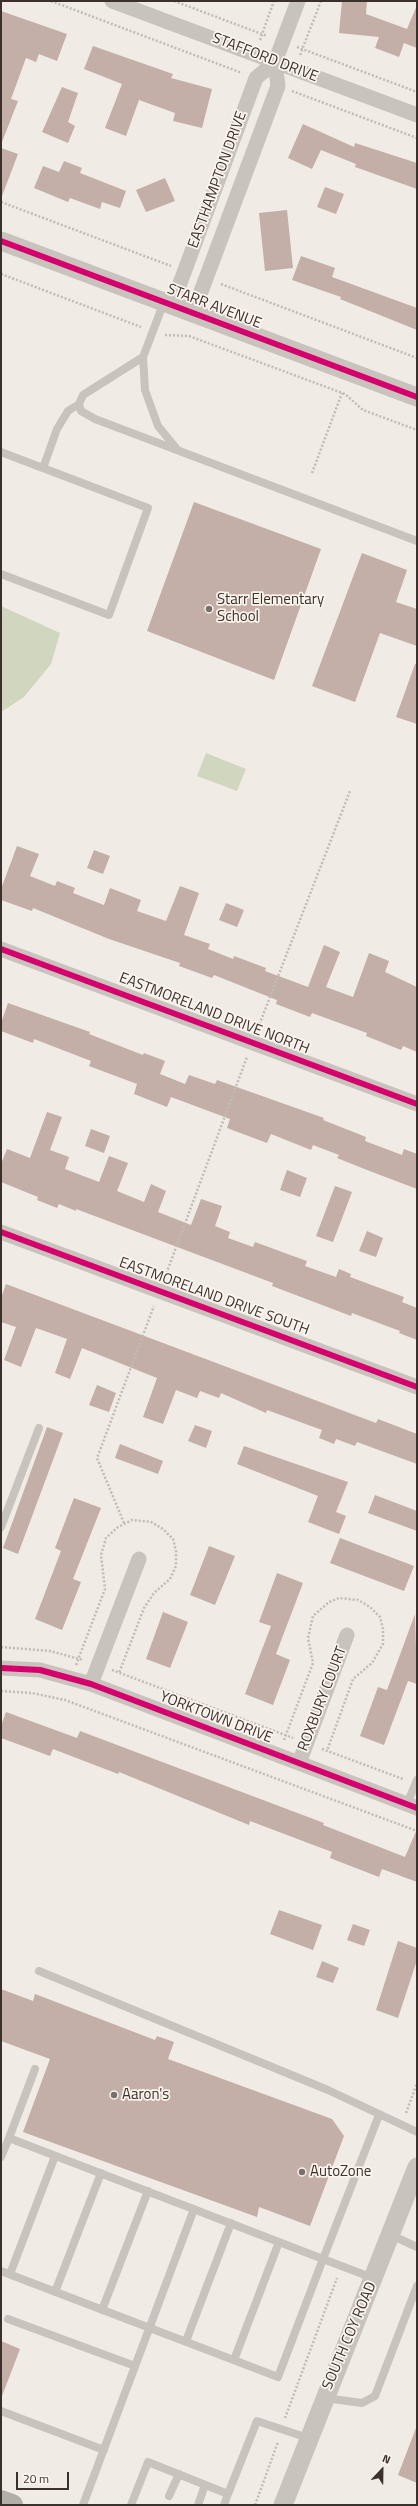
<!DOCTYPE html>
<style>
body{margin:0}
#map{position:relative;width:418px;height:2506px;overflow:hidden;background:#f0ebe5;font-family:"Titillium Web",sans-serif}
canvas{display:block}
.frame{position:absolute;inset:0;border:2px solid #3b302b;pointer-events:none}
.north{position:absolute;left:362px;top:2450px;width:40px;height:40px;-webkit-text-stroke:3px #fbf5ee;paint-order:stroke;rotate:22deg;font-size:11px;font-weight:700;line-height:16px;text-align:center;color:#3b302b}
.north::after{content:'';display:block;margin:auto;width:14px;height:18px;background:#3b302b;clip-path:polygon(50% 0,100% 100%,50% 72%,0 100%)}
.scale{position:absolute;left:16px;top:2472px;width:53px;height:18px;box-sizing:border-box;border:2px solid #3b302b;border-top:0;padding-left:5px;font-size:12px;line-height:14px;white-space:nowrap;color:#3b302b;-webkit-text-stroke:3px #fbf5ee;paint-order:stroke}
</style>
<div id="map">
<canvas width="418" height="2506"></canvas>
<div class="frame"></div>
<div class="north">N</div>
<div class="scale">20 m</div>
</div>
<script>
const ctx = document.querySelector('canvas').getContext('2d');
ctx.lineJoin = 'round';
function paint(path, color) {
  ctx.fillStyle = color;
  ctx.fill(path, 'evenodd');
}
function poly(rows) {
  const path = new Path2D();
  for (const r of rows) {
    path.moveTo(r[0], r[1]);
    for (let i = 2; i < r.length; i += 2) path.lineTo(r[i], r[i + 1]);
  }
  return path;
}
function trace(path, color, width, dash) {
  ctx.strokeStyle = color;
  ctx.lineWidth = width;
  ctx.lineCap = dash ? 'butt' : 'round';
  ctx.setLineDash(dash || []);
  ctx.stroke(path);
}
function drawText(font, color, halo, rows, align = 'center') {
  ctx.font = font + ' "Titillium Web",sans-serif';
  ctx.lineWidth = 3.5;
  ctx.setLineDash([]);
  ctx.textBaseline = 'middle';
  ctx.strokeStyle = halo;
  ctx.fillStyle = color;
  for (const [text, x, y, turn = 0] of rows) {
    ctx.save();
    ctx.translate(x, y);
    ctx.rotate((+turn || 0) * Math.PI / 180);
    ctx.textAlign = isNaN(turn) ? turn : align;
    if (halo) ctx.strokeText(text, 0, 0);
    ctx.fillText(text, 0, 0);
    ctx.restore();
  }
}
paint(poly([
 [1,606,60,633,51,664,24,697,1,712],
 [206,753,246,769,237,791,197,776]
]), '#d1d6bf');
paint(poly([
 [342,1,367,1,366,14,407,29,417,5,417,48,404,43,399,57,375,48,379,37,339,33],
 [1,11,67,34,57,61,39,54,36,62,26,58,11,99,18,101,2,142],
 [93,46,173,74,171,78,212,89,202,128,173,121,175,113,139,100,126,136,105,128,122,84,84,69],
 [62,87,78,93,68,122,75,126,68,143,42,132],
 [303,124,354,147,355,143,417,163,417,189,355,167,356,164,321,150,312,169,288,158],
 [1,148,18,154,2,196,1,196],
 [64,161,82,168,80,173,126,191,120,208,102,202,100,209,70,198,68,202,34,188,43,166,59,172],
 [165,178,175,201,146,212,136,190],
 [325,187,344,194,336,214,317,207],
 [287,210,293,268,265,271,259,213],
 [301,256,335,268,332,277,417,308,417,330,340,299,341,297,292,280],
 [194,502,321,549,274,680,147,631],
 [362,553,407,570,396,602,417,609,417,646,380,633,355,702,312,686],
 [415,664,417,664,417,724,396,717],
 [17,846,39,854,30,876,55,886,57,881,75,888,73,893,104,905,110,888,141,900,137,911,166,921,180,886,199,893,184,935,210,944,208,949,233,959,234,956,266,968,265,971,308,987,324,945,340,952,326,987,353,997,369,953,389,961,385,972,417,987,417,1052,403,1046,401,1050,366,1036,367,1033,312,1013,310,1017,276,1004,277,1000,214,975,212,978,179,966,180,963,109,939,33,908,32,911,1,900,1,889],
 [94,850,110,856,103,874,87,868],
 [226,903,244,910,237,927,219,920],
 [8,1003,90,1032,89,1034,143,1055,144,1053,165,1061,160,1074,185,1084,189,1075,215,1084,217,1080,324,1118,323,1120,366,1137,365,1141,402,1155,404,1149,417,1154,417,1189,367,1170,337,1158,339,1155,313,1145,311,1150,271,1134,267,1143,227,1128,230,1119,171,1097,167,1107,134,1094,137,1084,89,1066,91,1061,34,1039,33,1043,1,1031,1,1023],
 [47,1112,62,1117,50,1150,69,1157,65,1169,99,1182,109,1156,128,1163,117,1191,144,1202,151,1184,166,1191,158,1212,191,1225,201,1199,222,1206,215,1226,230,1232,228,1238,253,1247,255,1242,293,1256,307,1261,305,1266,336,1277,339,1269,351,1274,350,1277,404,1297,402,1302,417,1308,417,1340,399,1333,400,1331,352,1313,351,1316,272,1286,273,1283,76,1209,76,1211,59,1204,57,1208,37,1200,38,1197,1,1182,1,1164,7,1149,30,1158],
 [91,1129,110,1136,104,1153,85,1146],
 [287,1170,307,1178,300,1197,280,1190],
 [335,1186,352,1192,333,1242,316,1236],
 [367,1231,383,1238,376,1257,359,1251],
 [6,1284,376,1423,378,1419,417,1434,417,1464,357,1442,355,1446,336,1439,334,1444,319,1438,322,1430,267,1410,266,1413,221,1393,219,1398,200,1391,197,1398,176,1390,163,1424,143,1417,157,1378,82,1348,70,1379,55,1373,67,1339,36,1328,21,1367,4,1360,16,1327,1,1322,1,1298],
 [97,1385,116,1393,109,1412,89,1405],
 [195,1425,212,1431,206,1448,188,1441],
 [47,1427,63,1433,18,1554,3,1548],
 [120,1444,163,1461,158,1474,115,1458],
 [244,1446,348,1482,336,1512,346,1516,339,1534,308,1522,318,1496,237,1464],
 [375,1495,417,1511,417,1531,368,1513],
 [74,1498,101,1508,73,1579,81,1582,62,1630,35,1619,61,1551,55,1548],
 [340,1538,414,1566,404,1591,330,1563],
 [209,1546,235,1556,215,1605,190,1595],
 [277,1573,303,1583,276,1654,290,1660,273,1705,245,1694,271,1626,259,1622],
 [163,1612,188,1622,170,1668,146,1659],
 [415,1614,417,1684,408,1681,384,1745,360,1736,378,1687,387,1690],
 [6,1712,77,1738,80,1731,324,1823,323,1825,405,1857,417,1829,417,1882,382,1869,379,1877,330,1858,332,1852,250,1821,249,1825,119,1772,118,1774,53,1749,50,1756,1,1738,1,1726],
 [279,1910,322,1925,313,1950,270,1934],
 [353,1924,370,1930,364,1946,347,1940],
 [398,1941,417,1948,417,1960,398,2018,376,2010],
 [322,1961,339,1968,333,1983,316,1977],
 [1,1989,33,2001,35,1994,155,2040,157,2036,174,2042,168,2059,332,2119,344,2136,310,2226,259,2207,257,2217,23,2132,50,2059,1,2041],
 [1,2341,20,2349,2,2396,1,2395],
 [416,2428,417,2429,417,2483,398,2475]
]), '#c3afa7');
trace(poly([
 [51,1,242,73],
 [174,1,267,36],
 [260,40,274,1],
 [297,47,417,92],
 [300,55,321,1],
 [292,91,417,138],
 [1,202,171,266],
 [1,274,141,327],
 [221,284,417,358],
 [165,335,189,336,345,394,363,410,417,430],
 [312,473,342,393],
 [258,1028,350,791],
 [165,1277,247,1057],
 [124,1523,97,1458,154,1306],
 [1,1647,50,1651,83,1660],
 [76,1665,105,1589,101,1555,106,1538,118,1527,132,1520,151,1522,163,1529,173,1539,176,1551,176,1566,170,1579,154,1593,144,1608,119,1673],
 [112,1670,293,1738],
 [1,1691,32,1693,65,1700,417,1831],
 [284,1740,313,1663,308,1638,313,1616,329,1602,339,1598,358,1600,370,1607,380,1617,383,1629,383,1644,372,1663,353,1679,327,1751],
 [322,1749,403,1779],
 [406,2113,417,2083],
 [285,2418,337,2278],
 [255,2505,278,2442]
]), '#c2bbb6', 2.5, [2, 2]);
trace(poly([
 [164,302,143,357,145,390,158,426,176,448],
 [143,357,83,395,79,404,81,411,95,419,417,541],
 [1,452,148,508,109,615,1,574],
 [43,468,57,429,68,411,79,404],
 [1,1527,39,1428],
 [407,1804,417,1780],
 [39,1971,328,2090,417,2132],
 [9,2138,35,2069],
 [1,2157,9,2138,323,2259,278,2377,1,2271],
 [391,2235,417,2247],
 [10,2274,55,2156],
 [373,2278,323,2259,379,2115],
 [55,2292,101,2173],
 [102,2310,148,2191],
 [8,2319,135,2366],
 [186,2341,231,2223],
 [234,2360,279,2242],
 [325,2398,362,2403,375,2396,417,2286],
 [1,2411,104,2450],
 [169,2496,179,2474],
 [83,2505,194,2209],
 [131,2505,148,2462,228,2494,257,2421,308,2438],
 [198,2505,205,2485],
 [224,2505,228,2494]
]), '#c9c3be', 8);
trace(poly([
 [112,1,417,115],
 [172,305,256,78,275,62],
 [193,313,278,86,275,62,298,1],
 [1,949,417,1104],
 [1,1232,417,1387],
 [1,1668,40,1670,91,1684,417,1808],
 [91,1684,139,1559],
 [299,1763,347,1635]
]), '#c9c3be', 15);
trace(poly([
 [1,241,417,397],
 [283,2505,417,2167]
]), '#c9c3be', 19);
trace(poly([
 [1,2501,12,2505]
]), '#b4aea8', 22);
trace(poly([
 [1,241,417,397],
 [1,949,417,1104],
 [1,1232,417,1387],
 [1,1668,40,1670,91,1684,417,1808]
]), '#d6006c', 6);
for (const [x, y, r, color] of [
 [209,609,4,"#7a716c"],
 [114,2095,4,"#7a716c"],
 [302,2172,4,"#7a716c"]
]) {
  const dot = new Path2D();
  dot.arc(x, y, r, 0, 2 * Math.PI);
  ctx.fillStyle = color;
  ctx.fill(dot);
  trace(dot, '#fbf5ee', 1.5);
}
drawText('15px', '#3b302b', '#fbf5ee', [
 ["STAFFORD DRIVE",265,58,21],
 ["EASTHAMPTON DRIVE",218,180,-70],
 ["STARR AVENUE",214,307,21],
 ["EASTMORELAND DRIVE NORTH",214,1014,21],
 ["EASTMORELAND DRIVE SOUTH",214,1297,20],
 ["ROXBURY COURT",323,1699,-69],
 ["YORKTOWN DRIVE",216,1718,21],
 ["SOUTH COY ROAD",350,2336,-67]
]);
drawText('15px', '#3b302b', '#fbf5ee', [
 ["Starr Elementary",217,600],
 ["School",217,617],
 ["Aaron's",122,2095],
 ["AutoZone",310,2172]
], 'left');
</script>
